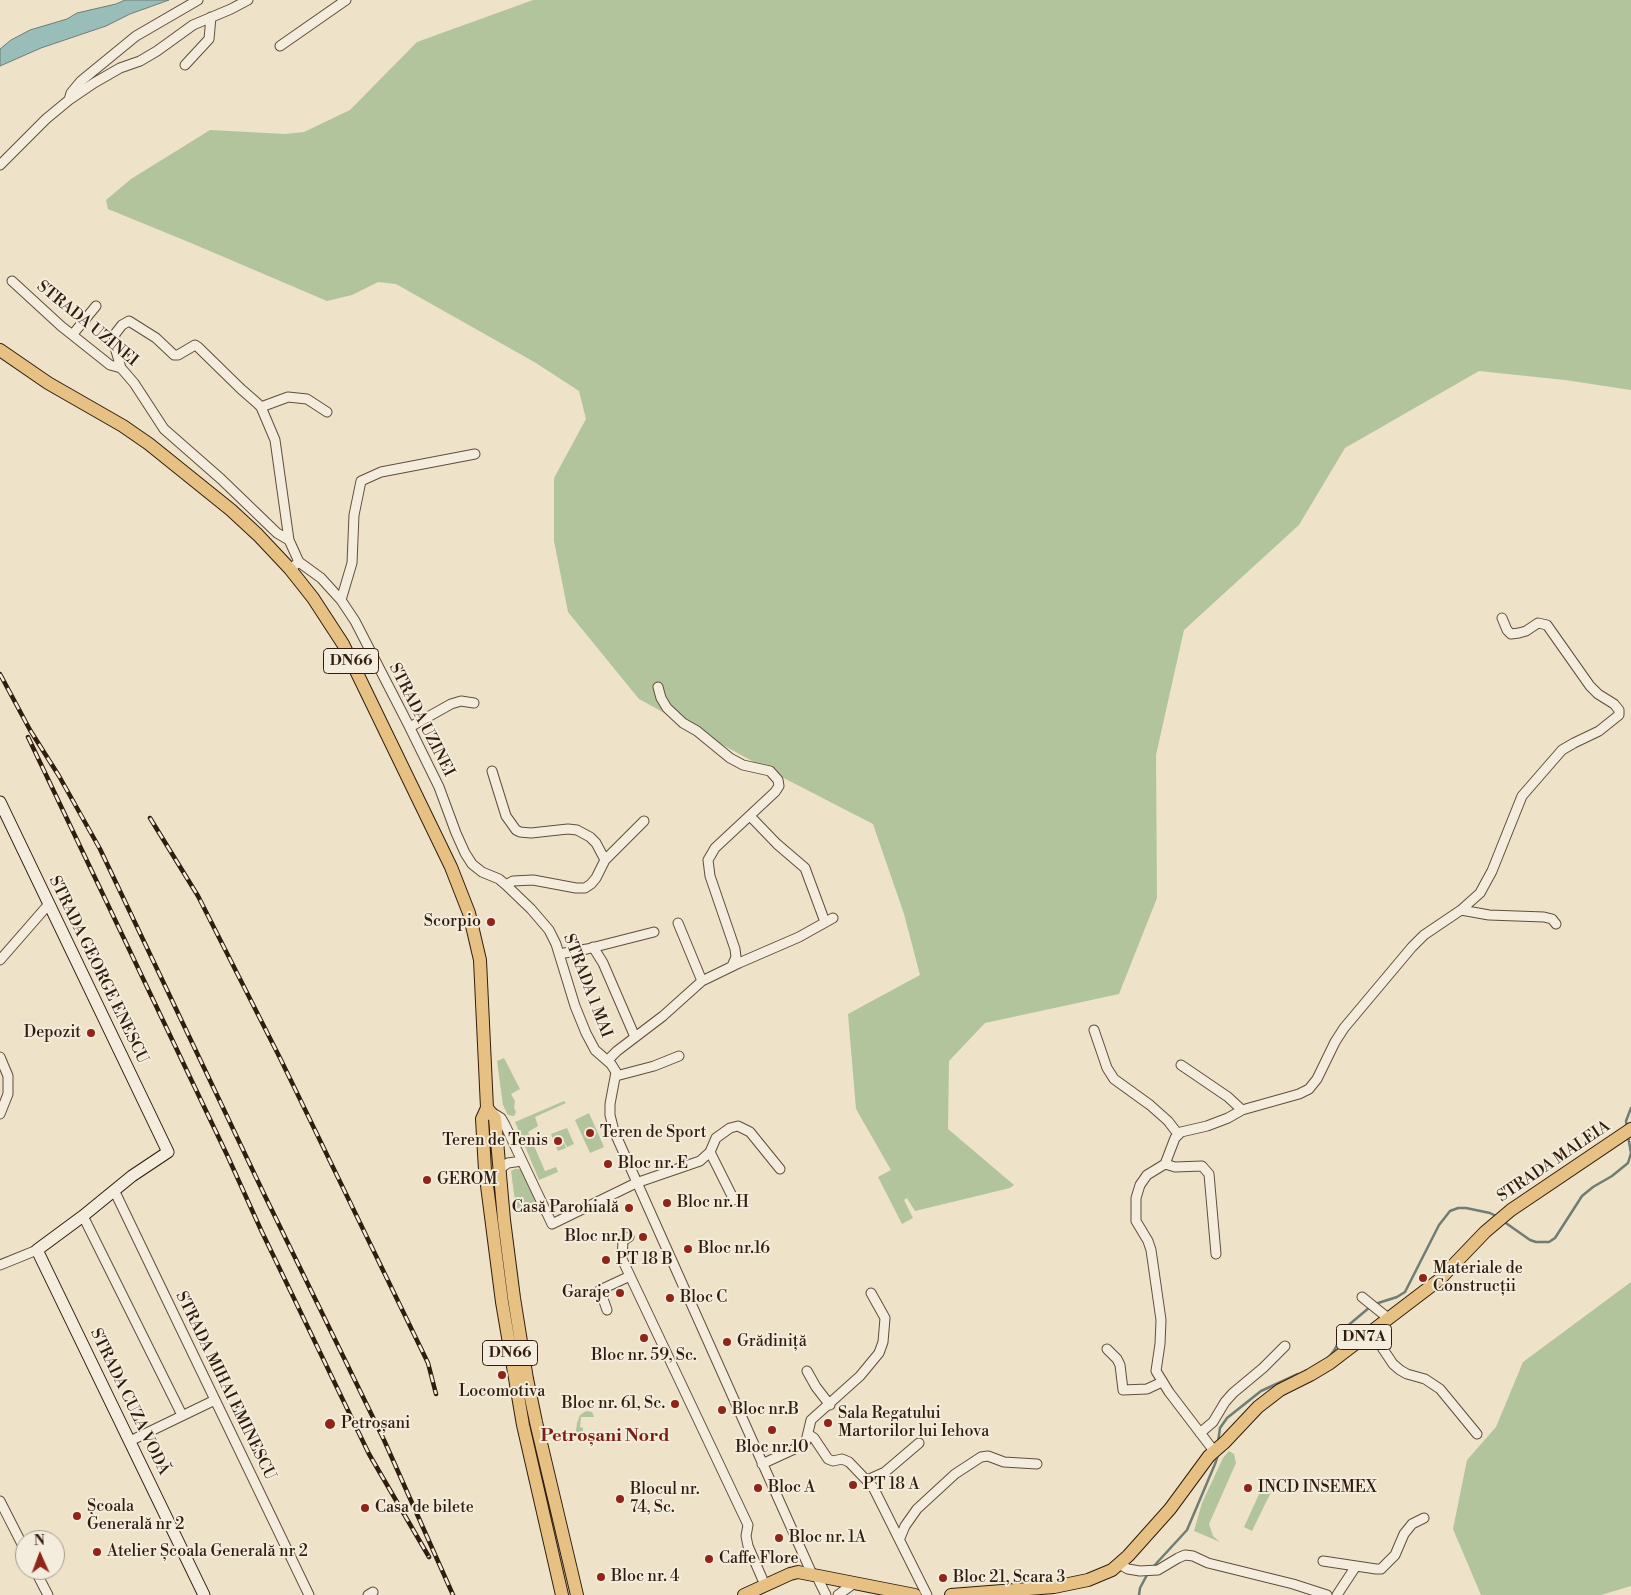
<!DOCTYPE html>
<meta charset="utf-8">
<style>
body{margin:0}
#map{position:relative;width:1631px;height:1595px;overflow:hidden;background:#eee2c9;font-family:"Libre Bodoni",serif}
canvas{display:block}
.north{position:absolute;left:15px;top:1530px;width:50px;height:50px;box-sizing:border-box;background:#f4ecdc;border:1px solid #a6998a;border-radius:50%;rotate:358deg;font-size:14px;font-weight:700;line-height:20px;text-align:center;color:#301d0e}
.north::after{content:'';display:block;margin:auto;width:18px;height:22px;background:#8f2418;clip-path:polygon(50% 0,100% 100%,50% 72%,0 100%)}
</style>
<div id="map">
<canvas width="1631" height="1595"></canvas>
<div class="north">N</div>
</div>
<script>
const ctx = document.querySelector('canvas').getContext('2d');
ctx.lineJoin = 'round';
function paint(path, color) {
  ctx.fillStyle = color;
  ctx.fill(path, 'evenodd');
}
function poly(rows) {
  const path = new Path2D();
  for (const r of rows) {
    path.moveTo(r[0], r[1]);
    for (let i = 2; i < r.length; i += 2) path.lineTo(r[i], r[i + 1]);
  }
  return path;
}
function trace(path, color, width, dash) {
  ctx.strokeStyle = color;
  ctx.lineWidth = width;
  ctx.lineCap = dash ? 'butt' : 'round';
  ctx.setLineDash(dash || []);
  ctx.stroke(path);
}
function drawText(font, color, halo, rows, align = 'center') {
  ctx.font = font + ' "Libre Bodoni",serif';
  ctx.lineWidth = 4;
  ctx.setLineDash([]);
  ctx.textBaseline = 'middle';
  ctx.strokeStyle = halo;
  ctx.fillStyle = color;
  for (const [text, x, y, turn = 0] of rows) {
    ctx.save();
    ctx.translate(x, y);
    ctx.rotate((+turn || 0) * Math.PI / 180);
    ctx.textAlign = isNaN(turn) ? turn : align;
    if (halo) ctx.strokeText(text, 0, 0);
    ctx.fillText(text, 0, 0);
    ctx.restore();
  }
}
paint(poly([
 [533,0,1631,0,1631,390,1565,380,1479,371,1345,448,1299,525,1184,630,1156,755,1157,898,1119,994,985,1023,949,1061,948,1129,1014,1185,1010,1188,915,1211,907,1198,904,1200,913,1218,902,1224,878,1177,891,1170,856,1109,848,1014,920,975,904,914,873,824,774,773,639,699,568,612,554,541,554,478,586,419,579,391,536,363,396,284,378,282,352,295,327,301,191,243,108,209,106,200,131,179,210,130,285,134,304,132,350,110,417,42],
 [504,1058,520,1089,511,1094,515,1101,514,1108,516,1112,514,1116,508,1115,503,1105,497,1061],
 [564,1101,566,1103,535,1117,538,1126,528,1132,545,1171,556,1167,558,1172,539,1180,515,1122],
 [589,1113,604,1147,590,1153,575,1120],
 [567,1128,574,1144,567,1147,560,1134,566,1148,558,1151,551,1134],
 [515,1169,521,1169,525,1173,537,1201,516,1209,511,1171],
 [1631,1282,1631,1586,1601,1595,1481,1595,1453,1529,1467,1460,1496,1427,1523,1362],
 [586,1411,592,1412,594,1417,581,1417,580,1427,583,1428,583,1433,594,1433,596,1431,592,1439,581,1442,578,1441,575,1437,577,1423,580,1415],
 [1229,1451,1234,1454,1236,1463,1209,1524,1213,1536,1220,1542,1194,1531,1202,1503,1223,1458],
 [1267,1477,1276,1482,1252,1531,1244,1527]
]), '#b2c49b');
const water = poly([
 [125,0,169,0,130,14,106,26,41,48,0,66,0,49,11,40,30,30,67,19,77,13,116,4,125,0]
]);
paint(water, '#99bdb8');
trace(water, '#6f7d74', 1);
trace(poly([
 [1627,1128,1626,1121,1631,1108],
 [1503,1221,1530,1240,1536,1242,1549,1242,1555,1238,1582,1196,1593,1187,1612,1176,1628,1163,1631,1153,1628,1136],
 [1375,1304,1397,1297,1405,1292,1439,1225,1450,1211,1458,1208,1466,1208,1490,1213,1496,1216],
 [1330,1356,1335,1349,1345,1328,1370,1307],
 [1218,1442,1220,1428,1227,1418,1261,1391,1298,1374],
 [1153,1567,1187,1530,1215,1464,1218,1455],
 [1139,1595,1140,1588,1148,1573]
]), '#6f7d74', 2.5);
const street = poly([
 [280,46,346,0],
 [185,65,209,39,211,17],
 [69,100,71,93,81,81,136,36,198,0],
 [0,165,46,119,69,100,94,83,120,68,140,61,157,51,193,25,231,9,248,0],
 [12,281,61,326,110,365,121,368,134,383,164,429,221,479,277,533,289,540],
 [73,334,96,306],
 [121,368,114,344,115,334,122,325,129,321,156,338,174,355,178,355,195,345,198,347,241,389,257,403,261,407,275,440,289,540,299,562],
 [261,407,288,397,307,399,327,412],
 [290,569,299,562,321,578,341,600,355,621,408,724,439,787,456,833,465,853,472,864,482,872,499,879,506,885,531,909,549,930,556,944,575,1006,586,1033,595,1050,611,1064,616,1072,610,1104,610,1115,614,1131,812,1574],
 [341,600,352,563,354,515,361,481,381,472,475,454],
 [658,687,661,698,667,708,683,723,697,731,730,758,743,765,770,771,778,780,779,786,775,792,715,848,708,860,710,876,735,949,736,957,732,966],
 [410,727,451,704,461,701,474,703],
 [492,771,506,816,516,830,520,832,531,833,568,829,577,830,590,837,596,843,605,860],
 [750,816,777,844,805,868,825,922],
 [506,885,513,881,533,880,576,888,585,888,591,884,596,878,605,860,644,821],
 [1461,910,1489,915,1544,917,1552,919,1556,924],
 [678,923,702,981],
 [593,947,603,963,635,1037],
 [559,954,587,949,654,932],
 [0,960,48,905],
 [1094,1030,1107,1068,1114,1079,1150,1105,1168,1121,1178,1134],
 [0,1057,8,1076,8,1094,0,1114],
 [608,1060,617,1051,663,1016,702,981,739,963,799,937,833,918],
 [1181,1065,1228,1097,1242,1110],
 [616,1076,654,1066,679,1056],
 [493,1113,501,1118,505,1125,552,1224,636,1183,700,1161,710,1152,716,1138,730,1128,738,1126,750,1132,780,1169],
 [710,1152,734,1200],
 [1165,1164,1175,1167,1202,1166,1209,1174,1216,1254],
 [498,1170,508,1163,522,1161],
 [114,1190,309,1595],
 [83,1216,182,1415],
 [629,1237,623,1241,622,1259,748,1525,746,1536,748,1546,765,1585],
 [0,1265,37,1250],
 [1362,1297,1388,1318],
 [607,1310,600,1290,630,1276],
 [1371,1331,1393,1364,1400,1370,1407,1374,1425,1379,1440,1389,1477,1434],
 [1107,1349,1117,1359,1120,1365,1123,1390,1147,1389,1162,1382],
 [807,1371,816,1387,830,1405],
 [1200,1433,1213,1422,1225,1402,1233,1393,1263,1368,1285,1346],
 [808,1434,814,1438,828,1459,833,1461,842,1459,849,1462,873,1487,927,1595],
 [130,1441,215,1400],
 [1214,1451,1169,1392,1156,1371,1160,1344,1161,1320,1151,1250,1148,1241,1136,1221,1136,1198,1140,1185,1147,1175,1165,1164,1175,1138,1181,1132,1207,1126,1228,1118,1242,1110,1299,1094,1309,1089,1317,1079,1335,1042,1344,1028,1412,947,1424,935,1461,910,1480,893,1492,871,1522,796,1562,750,1574,743,1599,731,1619,715,1619,710,1614,704,1598,694,1590,686,1547,625,1538,623,1526,631,1519,633,1511,634,1507,630,1502,618],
 [762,1464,801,1446,806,1441,811,1420,860,1376,879,1353,883,1342,885,1318,871,1293],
 [867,1480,885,1472,919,1443],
 [0,1501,25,1550],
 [900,1538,905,1526,917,1509,955,1474,981,1457,988,1456,1004,1462,1037,1464],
 [1323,1561,1376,1569,1381,1569,1395,1555,1404,1534,1412,1524,1424,1518],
 [1119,1564,1128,1569,1140,1571,1158,1570,1178,1558,1185,1555,1193,1556,1208,1563,1293,1584,1327,1595],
 [35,1570,48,1595],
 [819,1576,819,1581,826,1595],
 [368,1595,373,1592],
 [838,1595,853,1584],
 [1337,1595,1356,1566]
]);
const secondary = poly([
 [0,802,168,1152,132,1176,83,1216,37,1250,204,1595]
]);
const primary = poly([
 [0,350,48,383,123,426,149,444,231,510,258,535,290,569,313,598,343,644,451,867,469,913,480,960,487,1108,482,1119,485,1170,502,1302,523,1425,562,1595],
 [487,1108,495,1118,504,1220,514,1298,527,1379,536,1422,577,1595],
 [744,1595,790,1574,798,1572,915,1595],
 [951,1595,1054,1587,1088,1580,1112,1570,1128,1556,1170,1509,1209,1456,1225,1442,1258,1407,1280,1390,1310,1375,1330,1363,1439,1280,1485,1232,1511,1210,1631,1129]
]);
trace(street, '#604e3d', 11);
trace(secondary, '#301d0e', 13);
trace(primary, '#301d0e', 14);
trace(street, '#f4ecdc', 9);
trace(secondary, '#f4ecdc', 11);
trace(primary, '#e7c184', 12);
const rail = poly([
 [0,674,30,730,59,776,100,849,264,1194,384,1440,453,1595],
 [28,737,228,1157,261,1230,369,1454,429,1557],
 [150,818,198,896,280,1058,428,1363,436,1394]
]);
trace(rail, '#301d0e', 4.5);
trace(rail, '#f4ecdc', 2.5, [8]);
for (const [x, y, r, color] of [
 [491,922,5,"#8f2418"],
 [91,1033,5,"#8f2418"],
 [590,1133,5,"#8f2418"],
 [558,1141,5,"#8f2418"],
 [608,1164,5,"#8f2418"],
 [427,1180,5,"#8f2418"],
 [667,1203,5,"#8f2418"],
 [629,1208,5,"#8f2418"],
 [643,1237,5,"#8f2418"],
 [688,1249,5,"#8f2418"],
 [606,1260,5,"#8f2418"],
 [1423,1278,5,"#8f2418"],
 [620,1293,5,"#8f2418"],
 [670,1298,5,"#8f2418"],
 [644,1338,5,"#8f2418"],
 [727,1342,5,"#8f2418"],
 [502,1375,5,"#8f2418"],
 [675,1404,5,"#8f2418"],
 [722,1410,5,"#8f2418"],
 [828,1423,5,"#8f2418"],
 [330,1424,6,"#8f2418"],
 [772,1430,5,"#8f2418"],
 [853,1485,5,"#8f2418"],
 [758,1488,5,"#8f2418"],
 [1248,1488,5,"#8f2418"],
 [620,1499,5,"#8f2418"],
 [365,1508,5,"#8f2418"],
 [77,1516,5,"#8f2418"],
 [779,1538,5,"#8f2418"],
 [97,1552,5,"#8f2418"],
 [709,1559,5,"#8f2418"],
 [601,1577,5,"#8f2418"],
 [943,1578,5,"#8f2418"]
]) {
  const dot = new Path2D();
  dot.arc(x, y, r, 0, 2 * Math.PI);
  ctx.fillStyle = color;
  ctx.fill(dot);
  trace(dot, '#f4ecdc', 2);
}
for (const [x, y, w] of [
 [351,661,55],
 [1364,1337,55],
 [510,1353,55]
]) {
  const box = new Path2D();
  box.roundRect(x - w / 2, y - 12.5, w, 25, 4);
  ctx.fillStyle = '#f4ecdc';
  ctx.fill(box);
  trace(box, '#301d0e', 1);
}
drawText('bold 15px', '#301d0e', null, [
 ["DN66",351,661],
 ["DN7A",1364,1337],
 ["DN66",510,1353]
]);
drawText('16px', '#301d0e', '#f4ecdc', [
 ["STRADA UZINEI",87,324,39],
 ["STRADA UZINEI",421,720,63],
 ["STRADA GEORGE ENESCU",98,970,64],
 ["STRADA 1 MAI",587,986,69],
 ["STRADA MALEIA",1554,1162,-34],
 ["STRADA MIHAI EMINESCU",225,1386,64],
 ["STRADA CUZA VODĂ",129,1402,64]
]);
drawText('16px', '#301d0e', '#f4ecdc', [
 ["Scorpio",481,922,"right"],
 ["Depozit",81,1033,"right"],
 ["Teren de Sport",600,1133],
 ["Teren de Tenis",548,1141,"right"],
 ["Bloc nr. E",618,1164],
 ["GEROM",437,1180],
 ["Bloc nr. H",677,1203],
 ["Casă Parohială",619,1208,"right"],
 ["Bloc nr.D",633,1237,"right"],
 ["Bloc nr.16",698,1249],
 ["PT 18 B",616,1260],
 ["Materiale de",1433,1269],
 ["Construcții",1433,1287],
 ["Garaje",610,1293,"right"],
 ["Bloc C",680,1298],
 ["Grădiniță",737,1342],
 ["Bloc nr. 59, Sc.",644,1356,"center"],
 ["Locomotiva",502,1392,"center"],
 ["Bloc nr. 61, Sc.",665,1404,"right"],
 ["Bloc nr.B",732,1410],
 ["Sala Regatului",838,1414],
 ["Martorilor lui Iehova",838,1432],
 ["Petroșani",341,1424],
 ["Bloc nr.10",772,1448,"center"],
 ["PT 18 A",863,1485],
 ["Bloc A",768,1488],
 ["INCD INSEMEX",1258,1488],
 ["Blocul nr.",630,1490],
 ["74, Sc.",630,1508],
 ["Școala",87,1507],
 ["Generală nr 2",87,1525],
 ["Casa de bilete",375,1508],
 ["Bloc nr. 1A",789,1538],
 ["Atelier Școala Generală nr 2",107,1552],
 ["Caffe Flore",719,1559],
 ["Bloc nr. 4",611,1577],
 ["Bloc 21, Scara 3",953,1578]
], 'left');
drawText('bold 18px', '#7a1f14', '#f4ecdc', [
 ["Petroșani Nord",605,1437]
]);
</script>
